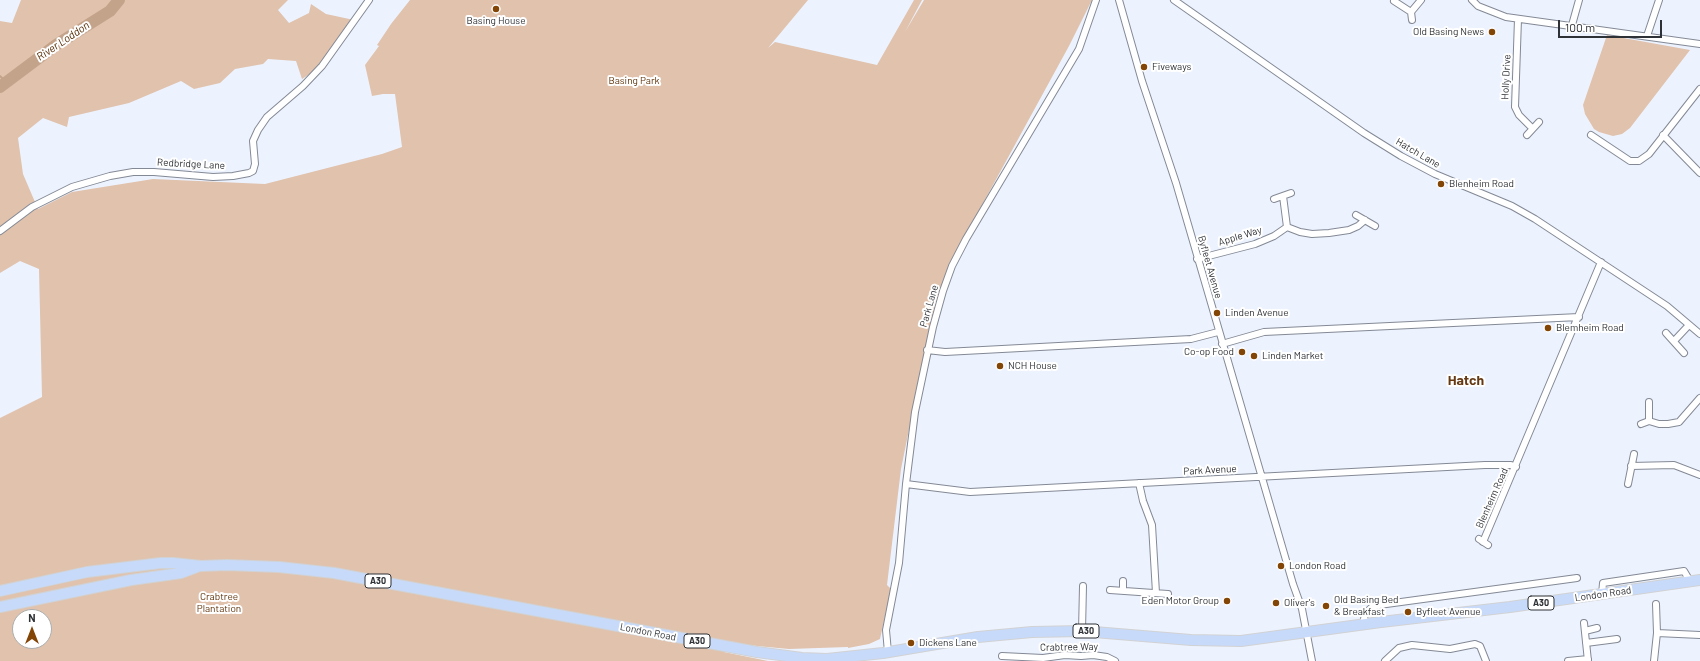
<!DOCTYPE html>
<style>
body{margin:0}
#map{position:relative;width:1700px;height:661px;overflow:hidden;background:#edf3fe;font-family:Barlow,sans-serif}
canvas{display:block}
.north{position:absolute;left:12px;top:609px;width:40px;height:40px;box-sizing:border-box;background:#fff;border:1px solid #abadae;border-radius:50%;rotate:0deg;font-size:11px;font-weight:700;line-height:16px;text-align:center;color:#2e3135}
.north::after{content:'';display:block;margin:auto;width:14px;height:18px;background:#834505;clip-path:polygon(50% 0,100% 100%,50% 72%,0 100%)}
.scale{position:absolute;left:1558px;top:20px;width:104px;height:18px;box-sizing:border-box;border:2px solid #2e3135;border-top:0;padding-left:5px;font-size:12px;line-height:14px;white-space:nowrap;color:#2e3135;-webkit-text-stroke:3px #fff;paint-order:stroke}
</style>
<div id="map">
<canvas width="1700" height="661"></canvas>
<div class="north">N</div>
<div class="scale">100 m</div>
</div>
<script>
const ctx = document.querySelector('canvas').getContext('2d');
ctx.lineJoin = 'round';
function paint(path, color) {
  ctx.fillStyle = color;
  ctx.fill(path, 'evenodd');
}
function poly(rows) {
  const path = new Path2D();
  for (const r of rows) {
    path.moveTo(r[0], r[1]);
    for (let i = 2; i < r.length; i += 2) path.lineTo(r[i], r[i + 1]);
  }
  return path;
}
function trace(path, color, width, dash) {
  ctx.strokeStyle = color;
  ctx.lineWidth = width;
  ctx.lineCap = dash ? 'butt' : 'round';
  ctx.setLineDash(dash || []);
  ctx.stroke(path);
}
function drawText(font, color, halo, rows, align = 'center') {
  ctx.font = font + ' Barlow,sans-serif';
  ctx.lineWidth = 4;
  ctx.setLineDash([]);
  ctx.textBaseline = 'middle';
  ctx.strokeStyle = halo;
  ctx.fillStyle = color;
  for (const [text, x, y, turn = 0] of rows) {
    ctx.save();
    ctx.translate(x, y);
    ctx.rotate((+turn || 0) * Math.PI / 180);
    ctx.textAlign = isNaN(turn) ? turn : align;
    if (halo) ctx.strokeText(text, 0, 0);
    ctx.fillText(text, 0, 0);
    ctx.restore();
  }
}
paint(poly([
 [21,0,288,0,278,10,289,23,309,13,311,4,326,14,354,20,322,66,302,79,296,61,268,59,263,64,235,69,220,83,194,89,181,81,129,103,69,117,67,127,43,118,18,138,23,174,38,209,72,192,153,179,265,184,382,154,402,147,395,94,383,94,372,96,365,65,379,46,377,45,391,24,410,0,808,0,768,48,775,42,877,65,914,0,922,0,905,32,924,0,1092,0,1069,46,970,227,950,266,930,326,901,469,887,585,891,589,880,639,869,644,848,648,848,647,789,649,725,643,724,652,768,661,0,661,0,418,42,397,39,269,20,261,0,273,0,21,12,23],
 [20,617,44,617,44,641,20,641],
 [1607,35,1690,50,1630,128,1622,134,1613,136,1599,132,1594,129,1585,114,1583,105]
]), '#e0c2ad');
trace(poly([
 [0,76,6,82]
]), '#c4a38b', 2);
trace(poly([
 [0,87,56,45,110,11,119,0]
]), '#c4a38b', 12);
const street = poly([
 [1119,0,1142,81,1176,183,1293,584,1302,609,1312,661],
 [1174,0,1364,133,1401,156,1435,174,1512,206,1535,219,1667,306,1700,334],
 [1472,0,1478,6,1506,17,1700,44],
 [1394,1,1411,12,1412,20],
 [1411,12,1421,0],
 [1518,19,1515,107,1519,115,1532,128],
 [1572,25,1579,0],
 [1647,36,1659,0],
 [1527,135,1539,122],
 [1591,135,1630,161,1639,161,1649,154,1700,89],
 [1663,135,1700,173],
 [1283,196,1287,227],
 [1274,199,1291,193],
 [1356,215,1375,226],
 [0,231,32,207,72,187,110,176,133,172,154,172,213,177,233,176,249,173,253,171,255,164,253,141,258,130,267,117,303,86,322,66,369,0],
 [1197,259,1255,244,1274,236,1287,227,1300,232,1312,234,1329,233,1349,230,1358,226,1365,220],
 [1666,333,1684,353],
 [1674,341,1689,325],
 [1222,344,1264,332,1579,317],
 [927,350,945,352,1191,339,1218,332],
 [1649,402,1649,421],
 [1641,424,1649,421,1659,424,1668,424,1679,422,1700,398],
 [1631,466,1674,465,1700,475],
 [1139,483,1143,501,1152,525,1156,593],
 [906,484,970,492,1485,465,1511,465,1516,467],
 [1628,484,1634,454],
 [1479,539,1488,545],
 [1483,542,1601,262],
 [1110,590,1168,594],
 [1123,591,1123,581],
 [1602,594,1603,583,1684,571,1690,581],
 [1584,623,1588,661],
 [1363,624,1365,614,1372,607,1379,605,1577,578],
 [1082,631,1083,586],
 [1585,631,1597,628],
 [1657,633,1700,635],
 [1586,643,1617,639],
 [888,652,886,630,899,563,906,484,915,412,933,327,943,291,952,266,966,239,1079,49,1096,0],
 [1002,656,1043,658,1065,655,1081,656,1093,655,1107,657,1115,661],
 [1385,661,1399,648,1412,645,1450,649,1475,644,1480,646,1486,661],
 [1568,661,1588,659],
 [1654,661,1657,633,1656,604]
]);
const primary = poly([
 [0,591,87,572,161,563,173,563,201,566,227,565,279,567,334,573,757,652,802,658,827,659,883,653,978,637,1032,632,1082,631,1191,640,1241,641,1381,622,1510,607,1700,580],
 [0,607,131,580,181,573,197,567]
]);
trace(street, '#838995', 8);
trace(primary, '#d1d2d3', 12);
trace(street, '#fff', 6);
trace(primary, '#c8dafa', 10);
for (const [x, y, r, color] of [
 [496,9,4,"#834505"],
 [1492,32,4,"#834505"],
 [1144,67,4,"#834505"],
 [1441,184,4,"#834505"],
 [1217,313,4,"#834505"],
 [1548,328,4,"#834505"],
 [1242,352,4,"#834505"],
 [1254,356,4,"#834505"],
 [1000,366,4,"#834505"],
 [1281,566,4,"#834505"],
 [1227,601,4,"#834505"],
 [1276,603,4,"#834505"],
 [1326,606,4,"#834505"],
 [1408,612,4,"#834505"],
 [911,643,4,"#834505"]
]) {
  const dot = new Path2D();
  dot.arc(x, y, r, 0, 2 * Math.PI);
  ctx.fillStyle = color;
  ctx.fill(dot);
  trace(dot, '#fff', 1.5);
}
for (const [x, y, w] of [
 [378,581,26],
 [1541,603,26],
 [1086,631,26],
 [697,641,26]
]) {
  const box = new Path2D();
  box.roundRect(x - w / 2, y - 7, w, 14, 3);
  ctx.fillStyle = '#fff';
  ctx.fill(box);
  trace(box, '#2e3135', 1);
}
drawText('bold 9px', '#2e3135', null, [
 ["A30",378,581],
 ["A30",1541,603],
 ["A30",1086,631],
 ["A30",697,641]
]);
drawText('10px', '#2e3135', '#fff', [
 ["Basing House",496,21,"center"],
 ["Old Basing News",1484,32,"right"],
 ["Fiveways",1152,67],
 ["Blenheim Road",1449,184],
 ["Linden Avenue",1225,313],
 ["Blemheim Road",1556,328],
 ["Co-op Food",1234,352,"right"],
 ["Linden Market",1262,356],
 ["NCH House",1008,366],
 ["London Road",1289,566],
 ["Old Basing Bed",1334,600],
 ["& Breakfast",1334,612],
 ["Eden Motor Group",1219,601,"right"],
 ["Oliver's",1284,603],
 ["Byfleet Avenue",1416,612],
 ["Dickens Lane",919,643]
], 'left');
drawText('10px', '#2e3135', '#fff', [
 ["Holly Drive",1506,77,-87],
 ["Hatch Lane",1418,153,30],
 ["Redbridge Lane",191,164,3],
 ["Apple Way",1240,236,-17],
 ["Byfleet Avenue",1210,267,74],
 ["Park Lane",929,306,-74],
 ["Park Avenue",1210,470,-3],
 ["Blenheim Road",1492,498,-66],
 ["London Road",1603,594,-8],
 ["London Road",648,632,11],
 ["Crabtree Way",1069,647,-1]
]);
drawText('10px', '#5f330b', '#fff', [
 ["Basing Park",634,81],
 ["Crabtree",219,597],
 ["Plantation",219,609]
]);
drawText('italic 11px', '#542900', '#fff', [
 ["River Loddon",63,41,-34]
]);
drawText('bold 14px', '#653913', '#fff', [
 ["Hatch",1466,380]
]);
</script>
